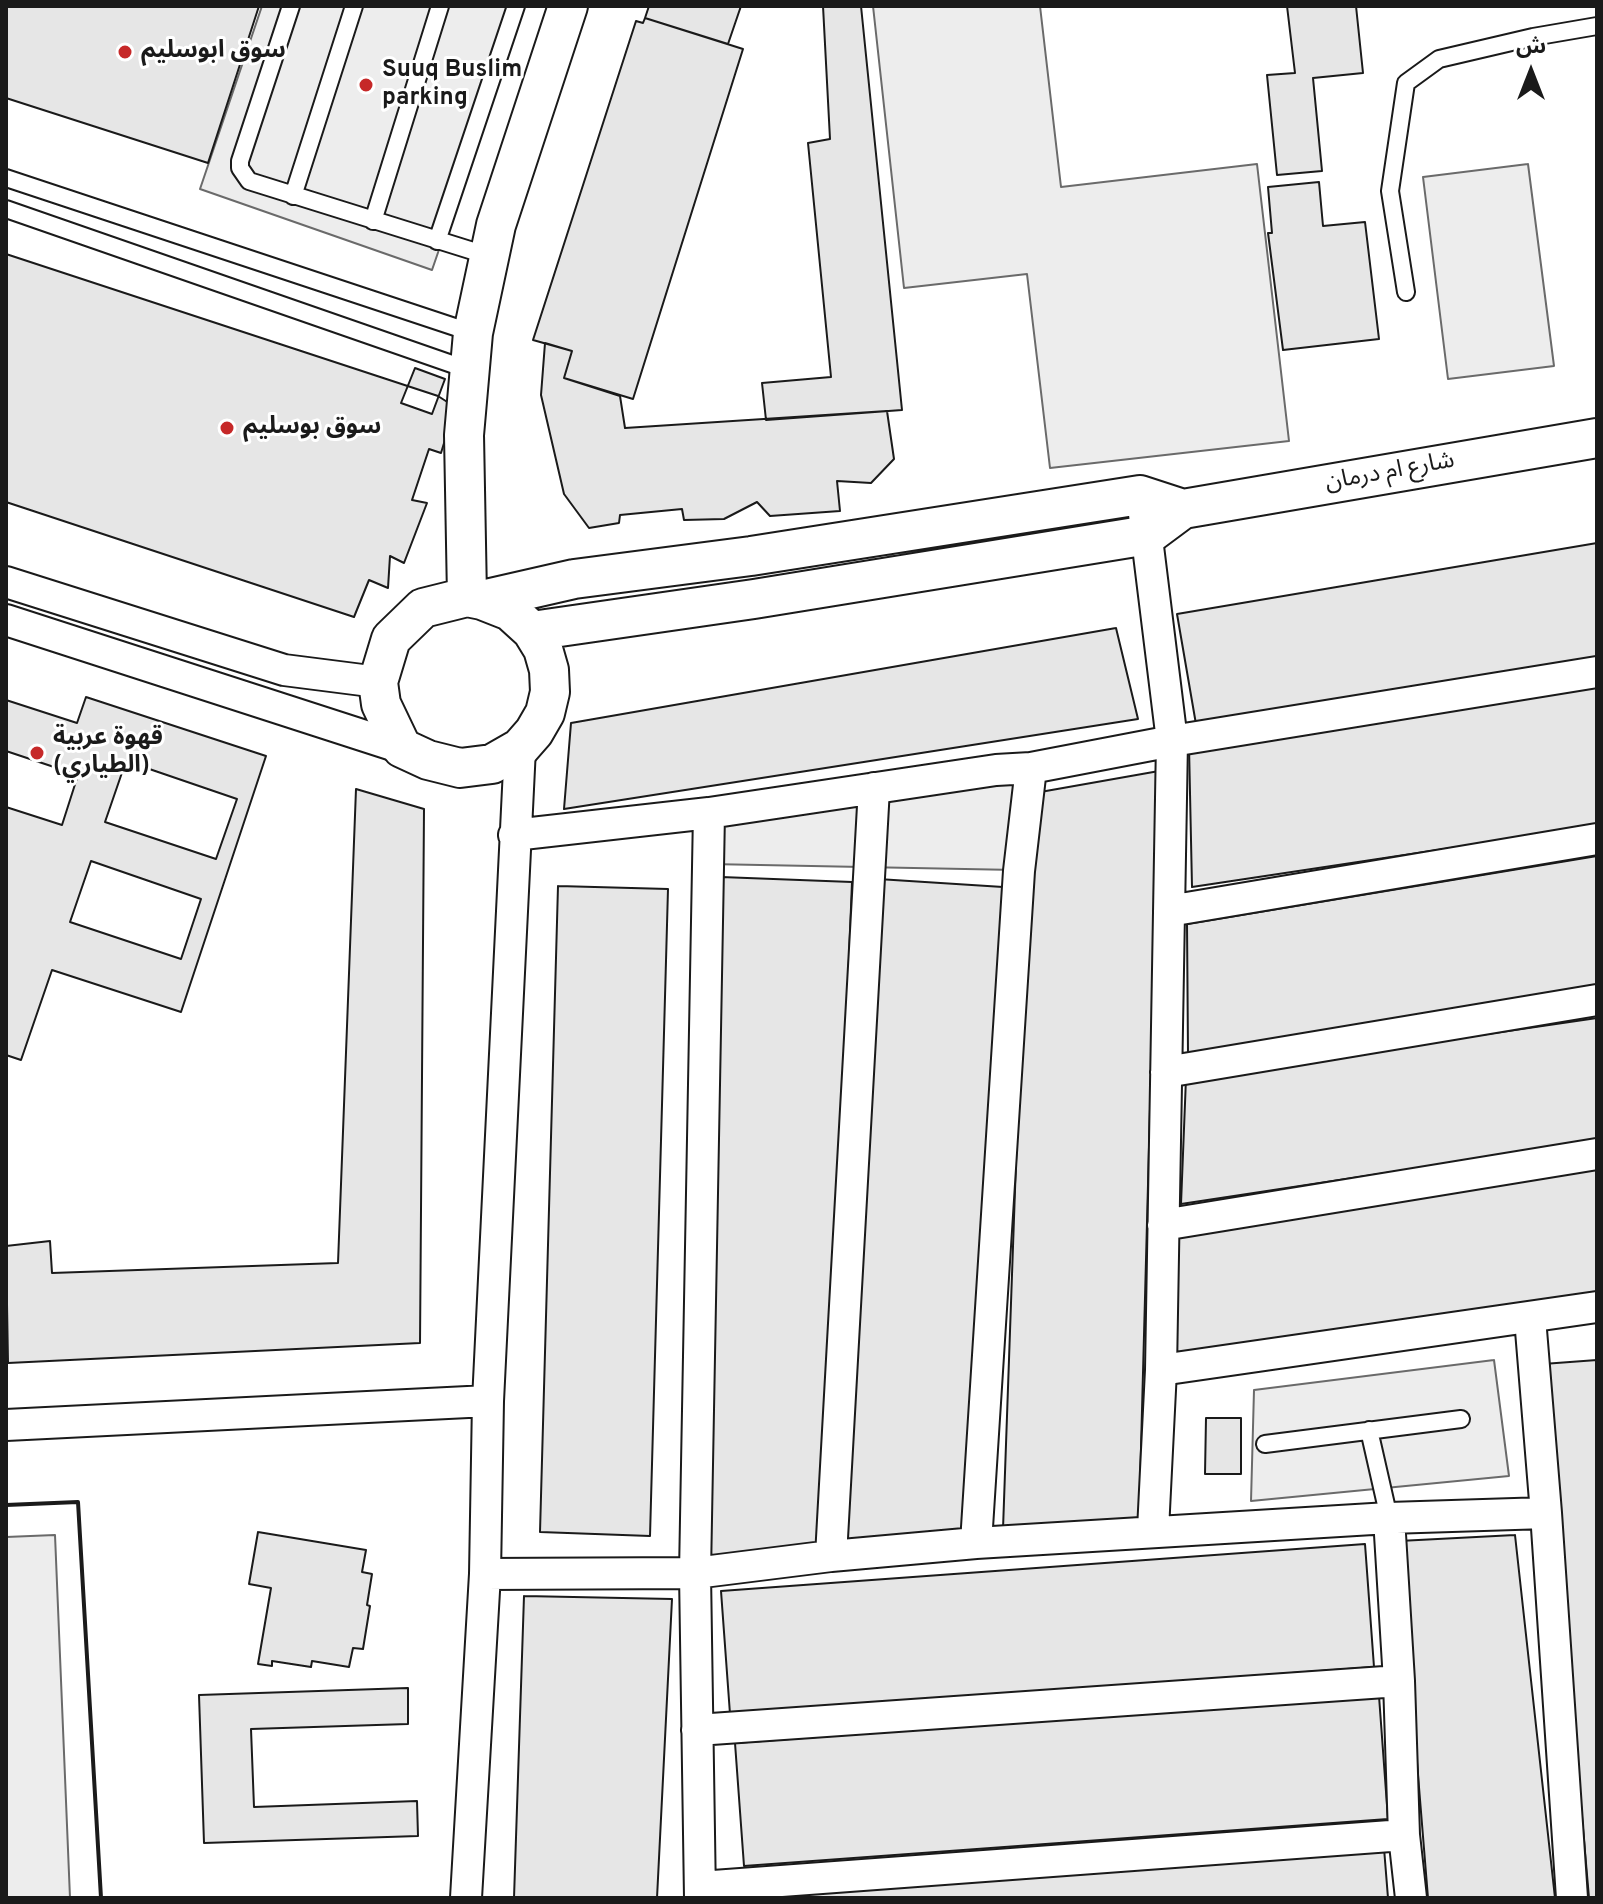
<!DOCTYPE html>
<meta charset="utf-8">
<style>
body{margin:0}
#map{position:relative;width:1603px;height:1904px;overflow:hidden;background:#fff;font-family:Overpass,"Noto Sans Arabic",sans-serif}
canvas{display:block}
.frame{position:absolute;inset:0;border:8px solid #1a1a1a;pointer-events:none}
.north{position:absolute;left:1491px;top:32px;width:80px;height:80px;-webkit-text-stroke:6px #fff;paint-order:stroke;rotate:0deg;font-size:22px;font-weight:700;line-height:32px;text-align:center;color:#1a1a1a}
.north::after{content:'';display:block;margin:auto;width:28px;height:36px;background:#1a1a1a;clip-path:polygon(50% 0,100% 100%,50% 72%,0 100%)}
</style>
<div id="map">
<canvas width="1603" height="1904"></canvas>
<div class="frame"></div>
<div class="north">ش</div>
</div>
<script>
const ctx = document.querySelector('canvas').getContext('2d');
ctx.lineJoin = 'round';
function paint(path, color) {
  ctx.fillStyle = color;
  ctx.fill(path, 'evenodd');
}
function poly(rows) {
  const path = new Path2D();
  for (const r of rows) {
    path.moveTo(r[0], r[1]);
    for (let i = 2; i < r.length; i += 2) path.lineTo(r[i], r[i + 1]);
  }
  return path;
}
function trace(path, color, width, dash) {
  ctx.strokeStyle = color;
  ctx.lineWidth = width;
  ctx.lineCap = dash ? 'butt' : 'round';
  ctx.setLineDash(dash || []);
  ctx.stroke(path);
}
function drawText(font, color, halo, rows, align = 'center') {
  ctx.font = font + ' Overpass,"Noto Sans Arabic",sans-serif';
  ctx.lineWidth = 6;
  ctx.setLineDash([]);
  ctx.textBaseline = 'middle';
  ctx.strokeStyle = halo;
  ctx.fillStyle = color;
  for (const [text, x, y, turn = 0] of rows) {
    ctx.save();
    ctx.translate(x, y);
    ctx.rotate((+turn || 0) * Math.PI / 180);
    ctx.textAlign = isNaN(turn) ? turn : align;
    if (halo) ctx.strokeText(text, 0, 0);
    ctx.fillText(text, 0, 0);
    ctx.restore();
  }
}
const built = poly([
 [262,6,523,6,432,270,200,189,262,6],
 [873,6,1040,6,1061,187,1257,164,1289,441,1050,468,1027,274,904,288,873,6],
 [1528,164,1554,366,1448,379,1423,177,1528,164],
 [1021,775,1016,870,709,864,711,825,1021,775],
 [1494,1360,1509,1476,1251,1501,1254,1390,1494,1360],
 [55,1535,70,1898,6,1898,6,1537,55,1535]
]);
paint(built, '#ededed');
trace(built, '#6a6a6a', 2);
const building = poly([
 [6,6,259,6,208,163,6,98,6,6],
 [649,6,741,6,728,44,645,18,649,6],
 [823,6,861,6,902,410,766,420,762,383,831,377,808,143,830,139,823,6],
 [1287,6,1356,6,1363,73,1313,78,1322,171,1277,175,1267,75,1295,73,1287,6],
 [645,18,743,49,633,399,564,378,572,351,533,340,636,21,643,23,645,18],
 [1319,182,1323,226,1365,222,1379,339,1283,350,1268,233,1272,233,1268,187,1319,182],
 [6,254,438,396,455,407,441,453,429,449,412,500,427,503,404,563,390,556,388,588,369,580,354,617,6,502,6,254],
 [545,343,572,351,564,378,620,396,625,428,887,411,894,459,871,483,837,481,840,511,770,516,757,502,724,519,684,520,682,509,620,515,619,523,589,528,564,494,541,395,545,343],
 [415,368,445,379,432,414,401,403,415,368],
 [1597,543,1597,662,1197,730,1177,614,1597,543],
 [1116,628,1138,719,564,809,571,723,1116,628],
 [1597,683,1597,826,1192,887,1189,746,1597,683],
 [86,697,266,756,181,1012,52,970,21,1060,6,1055,6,807,62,825,78,775,6,751,6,700,77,723,86,697],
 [126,761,237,799,216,859,105,822,126,761],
 [91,861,201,899,181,959,70,922,91,861],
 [1159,771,1139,1523,1003,1529,1029,794,1159,771],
 [356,789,424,809,420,1343,8,1363,6,1246,50,1241,52,1273,338,1263,356,789],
 [1597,856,1597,989,1188,1054,1187,924,1597,856],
 [721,877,852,882,826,1544,701,1561,721,877],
 [878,879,1003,887,964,1535,847,1543,878,879],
 [558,886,668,889,650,1536,540,1532,558,886],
 [1597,1018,1597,1141,1181,1204,1186,1078,1597,1018],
 [1597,1167,1597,1293,1173,1362,1172,1233,1597,1167],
 [1597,1360,1597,1898,1589,1898,1543,1364,1597,1360],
 [1206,1418,1241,1418,1241,1474,1205,1474,1206,1418],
 [258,1532,366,1550,362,1572,372,1574,367,1605,370,1606,363,1649,353,1648,349,1667,312,1661,311,1667,272,1661,272,1666,258,1664,271,1588,249,1584,258,1532],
 [1515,1535,1555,1898,1428,1898,1399,1541,1515,1535],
 [1365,1544,1374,1667,730,1714,721,1591,1365,1544],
 [524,1596,672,1599,657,1898,514,1898,524,1596],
 [408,1688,408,1724,251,1729,254,1807,417,1801,418,1836,204,1843,199,1695,408,1688],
 [1379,1696,1388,1819,744,1866,735,1743,1379,1696],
 [1384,1848,1388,1898,740,1898,1384,1848]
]);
paint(building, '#e6e6e6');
trace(building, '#1a1a1a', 2);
const service = poly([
 [291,6,240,161,240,168,249,181,489,256],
 [6,178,473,333],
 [293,196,354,6],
 [6,209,469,370],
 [373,221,440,6],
 [437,241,516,6],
 [1406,292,1390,191,1406,83,1439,59,1533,37,1597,26],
 [1369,1430,1389,1518],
 [1265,1444,1461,1419]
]);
const minor = poly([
 [1144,514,1172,741,1161,1370,1153,1530],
 [6,582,284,670,378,682],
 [6,620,402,748],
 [514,835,709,813,996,770,1031,768,1172,741,1597,672],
 [1169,911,1597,839],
 [1166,1072,1597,1000],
 [1163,1225,1597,1154],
 [1530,1318,1546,1513,1572,1898],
 [1161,1370,1597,1307],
 [6,1425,488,1401],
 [1389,1518,1399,1681,1404,1835,1411,1898],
 [976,1543,1019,871,1031,768],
 [831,1556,874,788],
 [485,1574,695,1573,831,1556,976,1543,1389,1518,1546,1513],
 [697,1730,1399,1681],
 [700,1887,1404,1835],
 [466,1898,485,1574,488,1401,520,748],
 [700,1898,695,1573,709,813]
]);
const tertiary = poly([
 [467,597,464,435,473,333,496,225,568,6],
 [467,597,482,600,510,611,532,631,543,649,549,670,550,692,545,713,534,732,520,748,492,764,460,768,428,760,402,748,381,704,378,682,391,639,423,608,467,597],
 [482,600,574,579,751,556,1140,495,1183,509],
 [532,631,754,599,1148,535,1183,509,1597,438]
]);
trace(service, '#1a1a1a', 20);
trace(minor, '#1a1a1a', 34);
trace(tertiary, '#1a1a1a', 42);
trace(service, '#fff', 16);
trace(minor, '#fff', 30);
trace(tertiary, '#fff', 38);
trace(poly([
 [6,1505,78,1502,101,1898]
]), '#1a1a1a', 4);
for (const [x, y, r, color] of [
 [125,52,8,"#c62828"],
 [366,85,8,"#c62828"],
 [227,428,8,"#c62828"],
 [37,753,8,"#c62828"]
]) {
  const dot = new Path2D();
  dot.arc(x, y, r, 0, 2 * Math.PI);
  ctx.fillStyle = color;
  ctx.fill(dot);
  trace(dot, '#fff', 3);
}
drawText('bold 24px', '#1a1a1a', '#fff', [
 ["سوق ابوسليم",141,52],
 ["Suuq Buslim",382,71],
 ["parking",382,99],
 ["سوق بوسليم",243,428],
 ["قهوة عربية",53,739],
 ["(الطياري)",53,767]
], 'left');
drawText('24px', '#1a1a1a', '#fff', [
 ["شارع ام درمان",1390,473,-10]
]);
</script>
